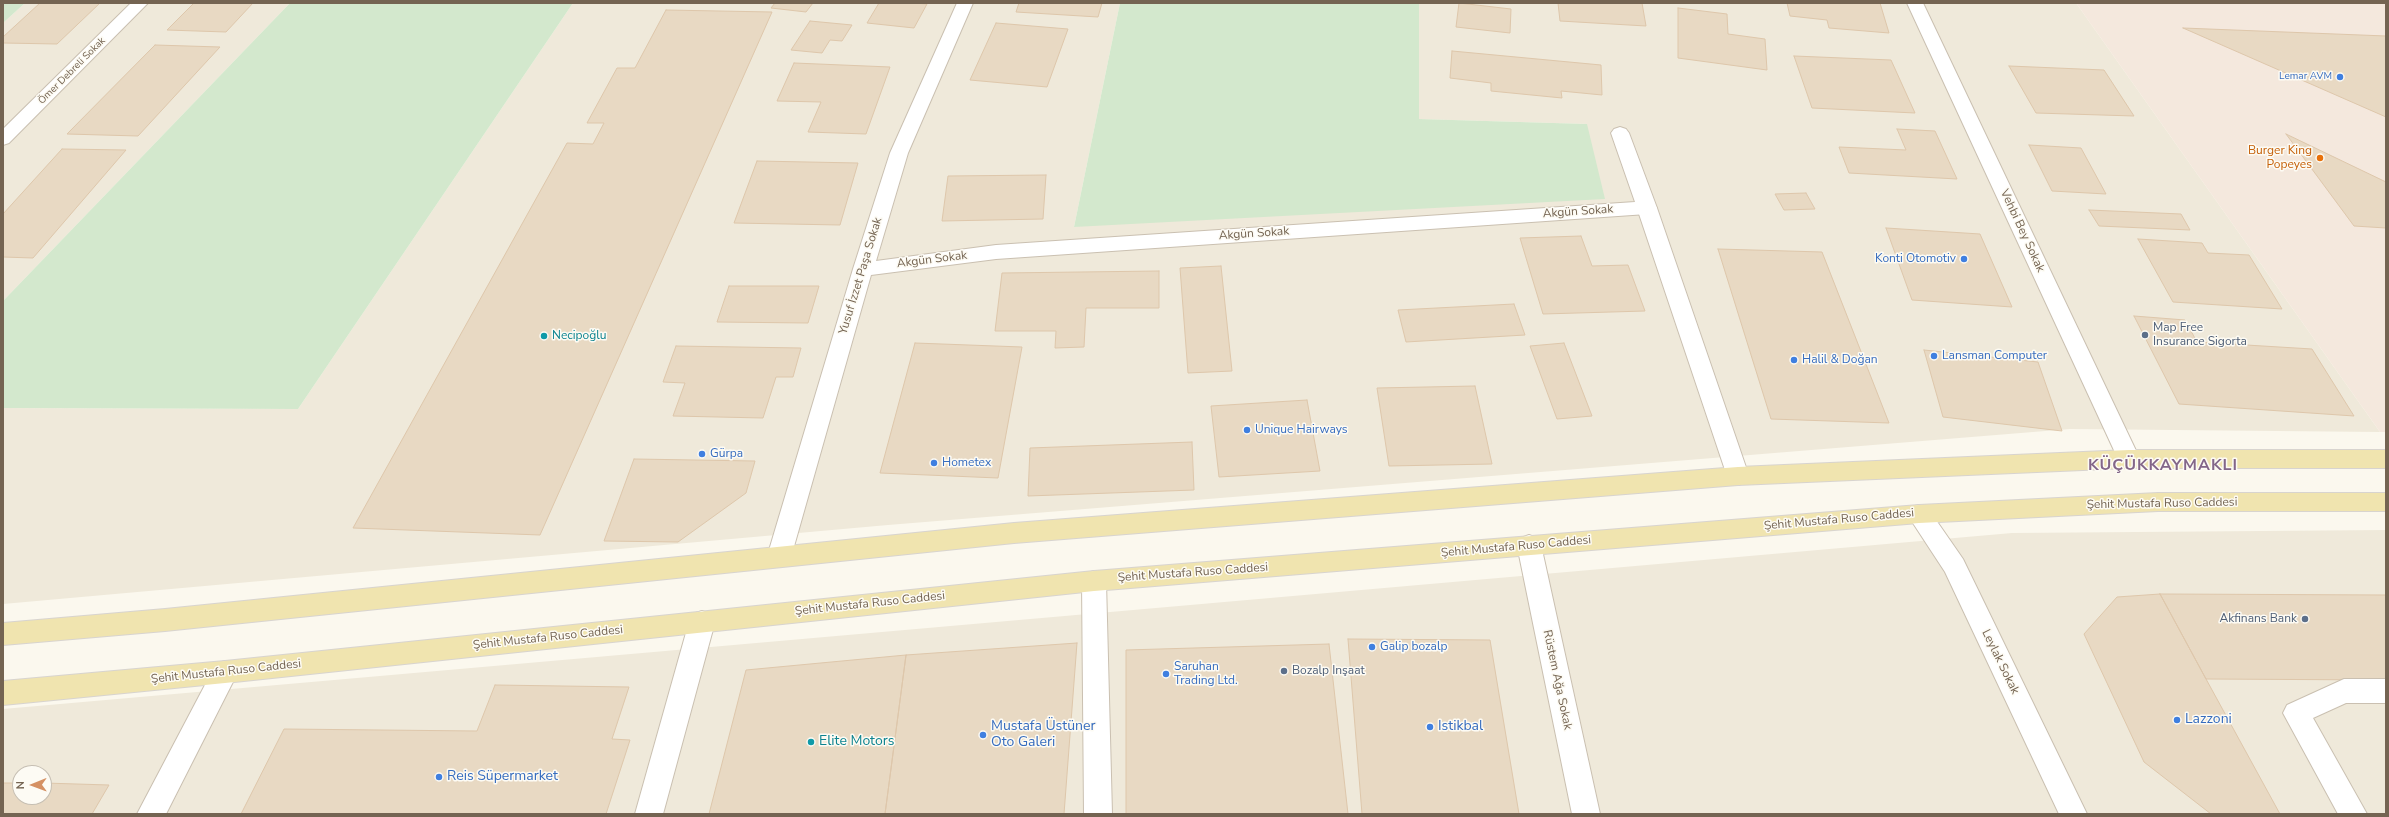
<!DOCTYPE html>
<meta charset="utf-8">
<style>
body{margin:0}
#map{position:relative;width:2389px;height:817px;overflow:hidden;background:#fbf8ee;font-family:"Nunito Sans",sans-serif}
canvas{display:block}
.frame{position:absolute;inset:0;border:4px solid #746452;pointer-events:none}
.north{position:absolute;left:12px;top:765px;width:40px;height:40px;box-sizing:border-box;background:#fdfbf4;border:1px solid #c6bfb3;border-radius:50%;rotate:269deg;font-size:11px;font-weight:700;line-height:16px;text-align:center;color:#746452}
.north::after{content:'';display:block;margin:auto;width:14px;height:18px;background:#d59163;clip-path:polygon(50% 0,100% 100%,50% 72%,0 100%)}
</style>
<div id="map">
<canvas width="2389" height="817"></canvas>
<div class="frame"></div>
<div class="north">N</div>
</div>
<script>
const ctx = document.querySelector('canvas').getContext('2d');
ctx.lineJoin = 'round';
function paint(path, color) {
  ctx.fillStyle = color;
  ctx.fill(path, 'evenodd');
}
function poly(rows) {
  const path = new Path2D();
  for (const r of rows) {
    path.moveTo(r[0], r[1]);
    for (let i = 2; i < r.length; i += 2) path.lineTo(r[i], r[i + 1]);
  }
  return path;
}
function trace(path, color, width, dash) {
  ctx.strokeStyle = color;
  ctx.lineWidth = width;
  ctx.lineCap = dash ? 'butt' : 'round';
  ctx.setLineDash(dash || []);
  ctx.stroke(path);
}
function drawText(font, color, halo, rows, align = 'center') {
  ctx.font = font + ' "Nunito Sans",sans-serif';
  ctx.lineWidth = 3;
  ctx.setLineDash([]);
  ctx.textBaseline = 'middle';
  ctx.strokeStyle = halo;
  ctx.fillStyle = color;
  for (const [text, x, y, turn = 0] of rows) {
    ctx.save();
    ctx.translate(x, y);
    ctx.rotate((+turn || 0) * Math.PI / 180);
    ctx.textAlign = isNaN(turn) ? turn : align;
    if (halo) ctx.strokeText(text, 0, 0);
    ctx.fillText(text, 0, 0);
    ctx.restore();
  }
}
paint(poly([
 [25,3,290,3,3,301,3,23],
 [573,3,1120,3,1074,227,1587,124,1418,119,1419,3,2076,3,2380,432,2070,429,888,525,3,604,3,408,298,409],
 [2386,530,2386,814,3,814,3,709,2012,533],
 [20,773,44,773,44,797,20,797]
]), '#efe9da');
paint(poly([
 [2076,3,2386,3,2386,432,2380,432]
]), '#f4e8dd');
paint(poly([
 [3,3,25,3,3,23],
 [290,3,573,3,298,409,3,408,3,301],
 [1120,3,1419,3,1419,119,1587,124,1605,199,1074,227]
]), '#d3e8cd');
const building = poly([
 [40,3,100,3,57,44,3,43,3,37,40,3],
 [194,3,253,3,226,32,167,30,194,3],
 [775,3,813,3,806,12,771,8,775,3],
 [879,3,913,3,927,4,914,28,867,23,879,3],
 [1019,3,1102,3,1098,17,1016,12,1019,3],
 [1459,3,1511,9,1510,33,1456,27,1459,3],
 [1558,3,1642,3,1646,26,1560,21,1558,3],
 [1787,3,1880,3,1889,33,1829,28,1827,20,1790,16,1787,3],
 [1678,8,1727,14,1728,34,1765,39,1767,70,1678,58,1678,8],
 [666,10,772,12,540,535,353,528,567,143,593,144,604,123,587,123,617,68,635,68,666,10],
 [810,21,852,25,842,41,830,40,822,53,791,50,810,21],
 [996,23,1068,29,1047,87,970,80,996,23],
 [2183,28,2386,36,2386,117,2183,28],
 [155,45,220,47,138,136,67,134,155,45],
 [1452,51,1601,65,1602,95,1561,91,1562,98,1491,91,1491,83,1450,78,1452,51],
 [1794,56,1891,60,1915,113,1812,108,1794,56],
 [794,63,890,67,866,134,808,132,821,102,777,101,794,63],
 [2009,66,2104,70,2134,116,2036,113,2009,66],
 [1897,129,1935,131,1957,179,1849,173,1839,147,1906,150,1897,129],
 [2286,134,2386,182,2386,228,2354,226,2286,134],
 [2029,145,2081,148,2106,194,2052,191,2029,145],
 [62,149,126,150,33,258,3,257,3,214,62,149],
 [757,161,858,163,840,225,734,223,757,161],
 [1046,175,1043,219,942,221,948,176,1046,175],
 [1806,193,1815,209,1784,210,1775,194,1806,193],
 [2089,210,2181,214,2190,230,2099,226,2089,210],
 [1886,228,1980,234,2012,307,1912,300,1886,228],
 [1581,236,1592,266,1628,265,1645,311,1543,314,1520,238,1581,236],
 [2138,239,2202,243,2208,253,2249,255,2282,309,2173,302,2138,239],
 [1718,249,1822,252,1889,423,1771,419,1718,249],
 [1221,266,1232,371,1188,373,1180,268,1221,266],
 [1159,271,1159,308,1086,308,1084,347,1055,348,1056,331,995,331,1002,273,1159,271],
 [729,286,819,286,808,323,717,322,729,286],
 [1514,304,1525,335,1406,342,1398,310,1514,304],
 [2134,316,2185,320,2197,342,2312,349,2354,416,2179,404,2134,316],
 [915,343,1022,347,998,478,880,473,915,343],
 [1564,343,1592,416,1557,419,1530,346,1564,343],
 [676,346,801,348,793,377,776,377,763,418,673,416,685,383,663,382,676,346],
 [1924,350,2038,362,2062,431,1943,417,1924,350],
 [1475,386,1492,464,1389,466,1377,388,1475,386],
 [1307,400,1320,471,1219,477,1211,406,1307,400],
 [1192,442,1194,490,1028,496,1030,448,1192,442],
 [634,459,755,461,746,493,678,542,604,541,634,459],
 [2160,594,2206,679,2280,814,2211,814,2144,762,2084,634,2117,597,2160,594],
 [2160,594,2386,595,2386,680,2206,679,2160,594],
 [1348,639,1490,640,1519,814,1362,814,1348,639],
 [1077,643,1064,814,885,814,906,655,1077,643],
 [1329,644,1348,814,1126,814,1126,650,1329,644],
 [906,655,885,814,709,814,746,670,906,655],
 [495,685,629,687,612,739,630,740,606,814,241,814,284,729,477,731,495,685],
 [3,783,20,783,20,797,44,797,44,783,109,785,92,814,3,814,3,783]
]);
paint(building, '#e8d9c3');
trace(building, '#dec7ab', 1);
const lane = poly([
 [1647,202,1654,204,1657,208,1749,476,1746,482,1738,485,1730,482,1727,476,1637,208,1640,204,1647,202],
 [1094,571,1103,574,1106,581,1112,814,1084,814,1082,581,1085,574,1094,571],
 [702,611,711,614,715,622,663,814,635,814,689,622,693,614,702,611],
 [2344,679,2386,679,2386,703,2346,703,2313,718,2367,814,2338,814,2283,713,2287,705,2344,679]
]);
const street = poly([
 [131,3,148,3,9,143,3,145,3,129,131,3],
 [957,3,973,3,908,153,876,261,996,245,1635,202,1611,133,1614,129,1620,127,1626,129,1629,133,1657,208,1654,212,1647,214,996,259,871,275,791,557,788,564,779,567,770,564,767,557,853,269,890,153,957,3],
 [1907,3,1923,3,2140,459,2137,465,2129,468,2121,465,2118,459,1907,3],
 [1919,505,1927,507,1963,559,2087,814,2059,814,1945,572,1907,514,1911,507,1919,505],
 [1529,535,1537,538,1541,545,1600,814,1572,814,1517,545,1521,538,1529,535],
 [225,661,234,664,238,672,166,814,137,814,216,664,225,661]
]);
const primary = poly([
 [2129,450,2386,450,2386,468,2129,468,1738,485,1014,543,165,631,3,645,3,623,165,609,1014,523,1738,467,2129,450],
 [2158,493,2386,493,2386,511,2158,511,1919,523,1094,591,225,683,3,705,3,681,225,661,1094,571,1919,505,2158,493]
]);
trace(lane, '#cac0b1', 2);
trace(street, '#cac0b1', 2);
trace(primary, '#d8d4cf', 2);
paint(lane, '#fff');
paint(street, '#fff');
paint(primary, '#f0e4af');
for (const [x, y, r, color] of [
 [2340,77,4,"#3f7fe0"],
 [2320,158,4,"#e8710a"],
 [1964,259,4,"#3f7fe0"],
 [2145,335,4,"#5c6f8a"],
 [544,336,4,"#0f9aa8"],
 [1934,356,4,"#3f7fe0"],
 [1794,360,4,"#3f7fe0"],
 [1247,430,4,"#3f7fe0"],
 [702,454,4,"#3f7fe0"],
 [934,463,4,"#3f7fe0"],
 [2305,619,4,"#5c6f8a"],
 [1372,647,4,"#3f7fe0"],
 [1284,671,4,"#5c6f8a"],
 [1166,674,4,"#3f7fe0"],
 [2177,720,4,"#3f7fe0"],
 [1430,727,4,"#3f7fe0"],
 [983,735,4,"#3f7fe0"],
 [811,742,4,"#0f9aa8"],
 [439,777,4,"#3f7fe0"]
]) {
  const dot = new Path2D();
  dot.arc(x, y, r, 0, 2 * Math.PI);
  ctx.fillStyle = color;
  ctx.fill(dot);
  trace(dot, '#fdfbf4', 1.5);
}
drawText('10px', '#746452', '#fdfbf4', [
 ["Ömer Debreli Sokak",72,71,-45]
]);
drawText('10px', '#366cbe', '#fdfbf4', [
 ["Lemar AVM",2332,77]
], 'right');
drawText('12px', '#c56008', '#fdfbf4', [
 ["Burger King",2312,151],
 ["Popeyes",2312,165]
], 'right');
drawText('12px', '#746452', '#fdfbf4', [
 ["Akgün Sokak",1578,212,-4],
 ["Vehbi Bey Sokak",2022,231,65],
 ["Akgün Sokak",1254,234,-4],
 ["Akgün Sokak",932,260,-7],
 ["Yusuf İzzet Paşa Sokak",861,276,-73],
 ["Şehit Mustafa Ruso Caddesi",2162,504,-1],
 ["Şehit Mustafa Ruso Caddesi",1839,520,-5],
 ["Şehit Mustafa Ruso Caddesi",1516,547,-5],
 ["Şehit Mustafa Ruso Caddesi",1193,573,-4],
 ["Şehit Mustafa Ruso Caddesi",870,604,-6],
 ["Şehit Mustafa Ruso Caddesi",548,638,-6],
 ["Leylak Sokak",2000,662,64],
 ["Şehit Mustafa Ruso Caddesi",226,672,-6],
 ["Rüstem Ağa Sokak",1557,680,78]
]);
drawText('12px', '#366cbe', '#fdfbf4', [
 ["Konti Otomotiv",1956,259,"right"],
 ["Lansman Computer",1942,356],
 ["Halil & Doğan",1802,360],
 ["Unique Hairways",1255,430],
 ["Gürpa",710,454],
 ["Hometex",942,463],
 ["Galip bozalp",1380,647],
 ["Saruhan",1174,667],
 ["Trading Ltd.",1174,681]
], 'left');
drawText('12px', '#4e5e75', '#fdfbf4', [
 ["Map Free",2153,328],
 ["Insurance Sigorta",2153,342],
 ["Akfinans Bank",2297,619,"right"],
 ["Bozalp Inşaat",1292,671]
], 'left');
drawText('12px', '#0d838f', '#fdfbf4', [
 ["Necipoğlu",552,336]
], 'left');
drawText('14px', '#366cbe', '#fdfbf4', [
 ["Lazzoni",2185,720],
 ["Mustafa Üstüner",991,727],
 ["Oto Galeri",991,743],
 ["Istikbal",1438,727],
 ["Reis Süpermarket",447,777]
], 'left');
drawText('14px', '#0d838f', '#fdfbf4', [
 ["Elite Motors",819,742]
], 'left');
ctx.letterSpacing = '1px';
drawText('bold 16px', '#836689', '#fdfbf4', [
 ["KÜÇÜKKAYMAKLI",2163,466]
]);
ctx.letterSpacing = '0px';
</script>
